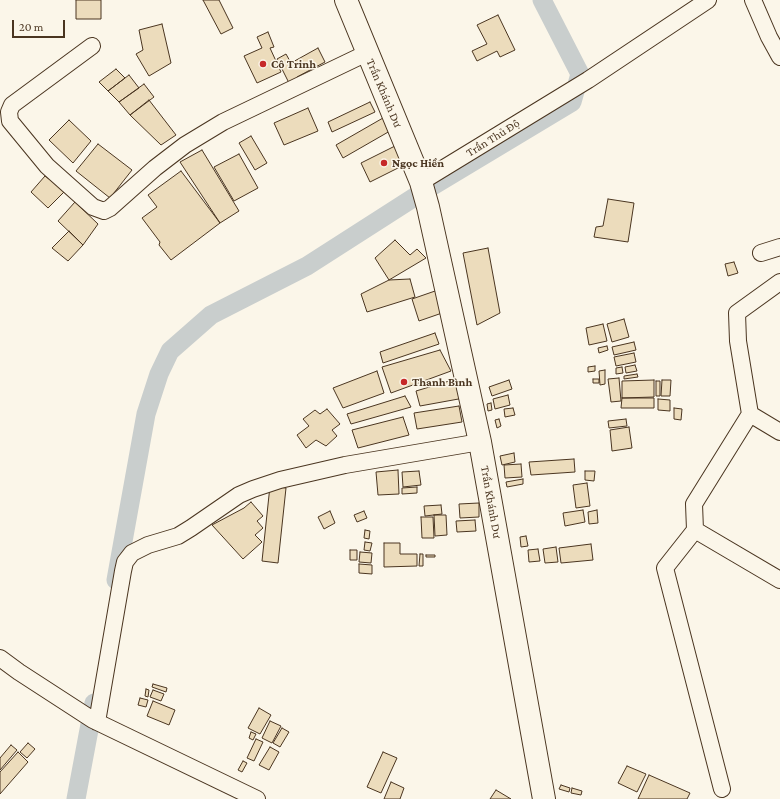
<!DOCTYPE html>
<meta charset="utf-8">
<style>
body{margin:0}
#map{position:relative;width:780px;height:799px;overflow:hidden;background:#fbf6e9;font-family:"Crimson Pro",serif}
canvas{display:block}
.scale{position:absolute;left:12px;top:20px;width:53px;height:18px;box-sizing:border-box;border:2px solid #4a3520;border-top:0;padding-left:5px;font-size:12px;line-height:14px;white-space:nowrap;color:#4a3520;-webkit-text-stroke:3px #fbf6e9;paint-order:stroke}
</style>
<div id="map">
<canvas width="780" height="799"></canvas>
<div class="scale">20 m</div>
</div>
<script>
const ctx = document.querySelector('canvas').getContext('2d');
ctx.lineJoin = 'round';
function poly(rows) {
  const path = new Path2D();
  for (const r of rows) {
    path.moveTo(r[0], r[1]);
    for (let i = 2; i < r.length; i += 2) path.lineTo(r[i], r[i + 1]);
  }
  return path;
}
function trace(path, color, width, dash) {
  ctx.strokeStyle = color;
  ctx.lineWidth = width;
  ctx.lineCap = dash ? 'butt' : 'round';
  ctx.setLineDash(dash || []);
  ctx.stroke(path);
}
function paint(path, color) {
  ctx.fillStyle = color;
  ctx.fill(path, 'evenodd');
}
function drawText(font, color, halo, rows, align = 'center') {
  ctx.font = font + ' "Crimson Pro",serif';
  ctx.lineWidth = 3;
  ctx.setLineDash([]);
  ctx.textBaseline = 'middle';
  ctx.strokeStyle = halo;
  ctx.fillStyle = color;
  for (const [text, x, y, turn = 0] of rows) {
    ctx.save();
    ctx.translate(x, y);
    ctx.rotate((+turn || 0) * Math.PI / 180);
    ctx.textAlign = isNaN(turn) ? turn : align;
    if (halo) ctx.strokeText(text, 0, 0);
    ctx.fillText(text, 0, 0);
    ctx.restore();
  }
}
trace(poly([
 [116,580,146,414,159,374,170,351,211,315,307,266,424,191,572,102,580,74,542,0],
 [76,799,94,703]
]), '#c9cecd', 19);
const building = poly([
 [76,0,101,0,101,19,76,19,76,0],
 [203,0,219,0,233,28,221,34,203,0],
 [498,15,515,50,500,57,497,51,477,61,472,51,487,44,477,25,498,15],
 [162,24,171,63,149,76,136,54,143,50,139,30,162,24],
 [268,32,274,47,270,48,281,72,257,83,244,56,262,48,257,37,268,32],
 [318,48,325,62,297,77,299,81,290,85,277,59,286,54,291,63,318,48],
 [116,69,125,78,108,91,99,82,116,69],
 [129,75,139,88,119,102,108,91,129,75],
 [144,84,154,97,130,115,119,102,144,84],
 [149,100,176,135,161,145,130,115,149,100],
 [370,102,375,112,332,132,328,122,370,102],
 [308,108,318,131,284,145,274,123,308,108],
 [383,118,390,131,343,158,336,145,383,118],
 [69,120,91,141,73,163,49,140,69,120],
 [251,136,267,163,255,170,239,143,251,136],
 [98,144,132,170,110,198,76,171,98,144],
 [399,144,408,163,370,182,361,163,399,144],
 [202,150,239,211,220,223,180,162,202,150],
 [239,154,258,188,234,201,214,167,239,154],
 [181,171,220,223,171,260,159,245,160,242,142,218,157,207,148,195,181,171],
 [45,176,65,191,48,208,31,192,45,176],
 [608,199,634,203,628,242,594,237,596,227,603,226,608,199],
 [75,202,98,224,83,245,58,221,75,202],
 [69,231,83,245,68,261,52,248,69,231],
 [395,240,410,255,417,249,426,258,389,280,375,258,395,240],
 [488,248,500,313,477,325,463,253,488,248],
 [734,262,738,273,728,276,725,264,734,262],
 [410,279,415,297,367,312,361,294,389,280,410,279],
 [438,290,445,312,419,321,412,299,438,290],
 [624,319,629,337,612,342,607,324,624,319],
 [603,324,607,341,589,345,586,328,603,324],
 [435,333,439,344,383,363,380,352,435,333],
 [634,342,636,350,614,355,612,347,634,342],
 [607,346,608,350,599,353,598,348,607,346],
 [440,350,451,371,391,393,382,367,440,350],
 [634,353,636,362,616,366,614,357,634,353],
 [635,365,637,371,626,373,625,367,635,365],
 [595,366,595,371,588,372,588,367,595,366],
 [622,367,623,373,616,374,616,368,622,367],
 [605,370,605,384,600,385,599,371,605,370],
 [377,371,384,393,343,408,333,388,377,371],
 [637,374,638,377,624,379,624,376,637,374],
 [619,378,621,401,611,402,608,379,619,378],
 [456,379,464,398,420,406,416,391,456,379],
 [593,379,599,379,599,383,593,383,593,379],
 [509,380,512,389,492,396,489,387,509,380],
 [654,380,654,397,622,398,622,381,654,380],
 [662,380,671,380,670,396,661,396,662,380],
 [656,381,660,381,660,396,656,396,656,381],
 [508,395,510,405,495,409,493,399,508,395],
 [405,396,411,407,351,424,347,414,405,396],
 [622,398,654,398,654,408,621,408,622,398],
 [658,399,670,400,670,411,658,410,658,399],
 [491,403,492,410,488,411,487,404,491,403],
 [459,406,462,422,417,429,414,413,459,406],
 [513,408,515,415,505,417,504,409,513,408],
 [674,408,682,409,681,420,674,419,674,408],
 [327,409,340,424,332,430,337,436,326,446,316,440,306,448,297,435,309,426,303,419,315,410,320,414,327,409],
 [403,417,409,435,358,448,352,430,403,417],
 [499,419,501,426,497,428,495,420,499,419],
 [626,419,627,426,609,428,608,421,626,419],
 [629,427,632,448,612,451,610,430,629,427],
 [514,453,515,462,502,465,500,456,514,453],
 [574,459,575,472,531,475,529,462,574,459],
 [521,464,522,477,505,478,504,465,521,464],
 [398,470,399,494,378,495,376,472,398,470],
 [419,471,421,485,403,487,402,472,419,471],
 [585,471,595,471,594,481,585,480,585,471],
 [523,479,523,484,507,487,506,482,523,479],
 [587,483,590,506,576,508,573,485,587,483],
 [270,486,286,488,278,563,262,561,270,486],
 [417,487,417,493,402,494,402,488,417,487],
 [251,502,263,516,257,521,263,528,255,535,262,542,243,559,212,525,244,508,251,502],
 [479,503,479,517,460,518,459,504,479,503],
 [441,505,442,514,425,516,424,506,441,505],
 [583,510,585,522,565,526,563,513,583,510],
 [597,510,598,523,589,524,588,512,597,510],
 [330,511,335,523,324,529,318,517,330,511],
 [364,511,367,518,357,522,354,515,364,511],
 [434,515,446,515,447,535,435,536,434,515],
 [421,517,433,517,434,538,422,538,421,517],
 [475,520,476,531,457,532,456,521,475,520],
 [365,530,370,531,369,539,364,538,365,530],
 [526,536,528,546,521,547,520,537,526,536],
 [365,542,372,543,370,551,364,550,365,542],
 [384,543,400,543,400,554,417,554,417,566,384,567,384,543],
 [591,544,593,560,561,563,559,548,591,544],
 [556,547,558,562,545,563,543,549,556,547],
 [538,549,540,561,529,562,528,550,538,549],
 [350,550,357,550,357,560,350,560,350,550],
 [360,552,372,553,371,563,359,562,360,552],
 [420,554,423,554,423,566,419,566,420,554],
 [426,555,435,555,435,557,426,557,426,555],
 [359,564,372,565,372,574,359,573,359,564],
 [153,684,167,688,166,692,152,687,153,684],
 [146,689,149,690,148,697,145,696,146,689],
 [153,690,164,694,161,701,150,697,153,690],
 [140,698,148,700,146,707,138,705,140,698],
 [153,701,175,710,169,725,147,716,153,701],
 [259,708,271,715,260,734,248,728,259,708],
 [270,721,281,726,272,743,262,738,270,721],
 [282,728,289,732,280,747,273,743,282,728],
 [251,732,256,734,253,740,249,738,251,732],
 [256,739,263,742,254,761,247,758,256,739],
 [28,743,35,749,27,758,20,752,28,743],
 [11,745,17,750,0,770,0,758,11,745],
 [270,747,279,752,269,770,259,765,270,747],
 [18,752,28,762,0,794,0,772,18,752],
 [383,752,397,758,381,793,367,787,383,752],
 [243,761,247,763,242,772,238,770,243,761],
 [627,766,646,774,637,792,618,783,627,766],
 [649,775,690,793,687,799,638,799,649,775],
 [391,782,404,788,400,799,384,799,391,782],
 [561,785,570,788,569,792,559,789,561,785],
 [572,788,582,791,581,795,571,793,572,788],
 [496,790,511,799,490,799,496,790]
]);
paint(building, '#ecdcbc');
trace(building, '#4a3520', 1);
const street = poly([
 [753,0,769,37,780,57],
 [92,46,12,105,9,112,10,121,47,166,93,207,104,211,110,208,155,168,185,145,223,122,367,53],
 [421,182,588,80,708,0],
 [761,253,780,247],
 [750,414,738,341,737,313,780,282],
 [780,432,750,414,694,504,695,530,780,580],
 [695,530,665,568,722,789],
 [0,658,19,672,93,720,257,799],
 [97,722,123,571,125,562,132,553,148,545,178,536,191,528,239,495,253,489,280,480,345,465,480,442]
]);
const secondary = poly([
 [346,0,421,182,428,207,480,442,544,799]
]);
trace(street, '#4a3520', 18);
trace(secondary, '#4a3520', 24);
trace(street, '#fbf6e9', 16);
trace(secondary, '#fbf6e9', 22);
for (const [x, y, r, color] of [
 [263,64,4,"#c62828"],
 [384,163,4,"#c62828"],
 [404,382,4,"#c62828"]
]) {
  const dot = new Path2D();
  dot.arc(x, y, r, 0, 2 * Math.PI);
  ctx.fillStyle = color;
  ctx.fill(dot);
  trace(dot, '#fbf6e9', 1.5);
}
drawText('bold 12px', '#4a3520', '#fbf6e9', [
 ["Cô Trinh",271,64],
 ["Ngọc Hiền",392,163],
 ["Thanh Bình",412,382]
], 'left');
drawText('12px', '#4a3520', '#fbf6e9', [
 ["Trần Khánh Dư",384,93,67],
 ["Trần Thủ Độ",493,138,-32],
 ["Trần Khánh Dư",491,502,80]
]);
</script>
